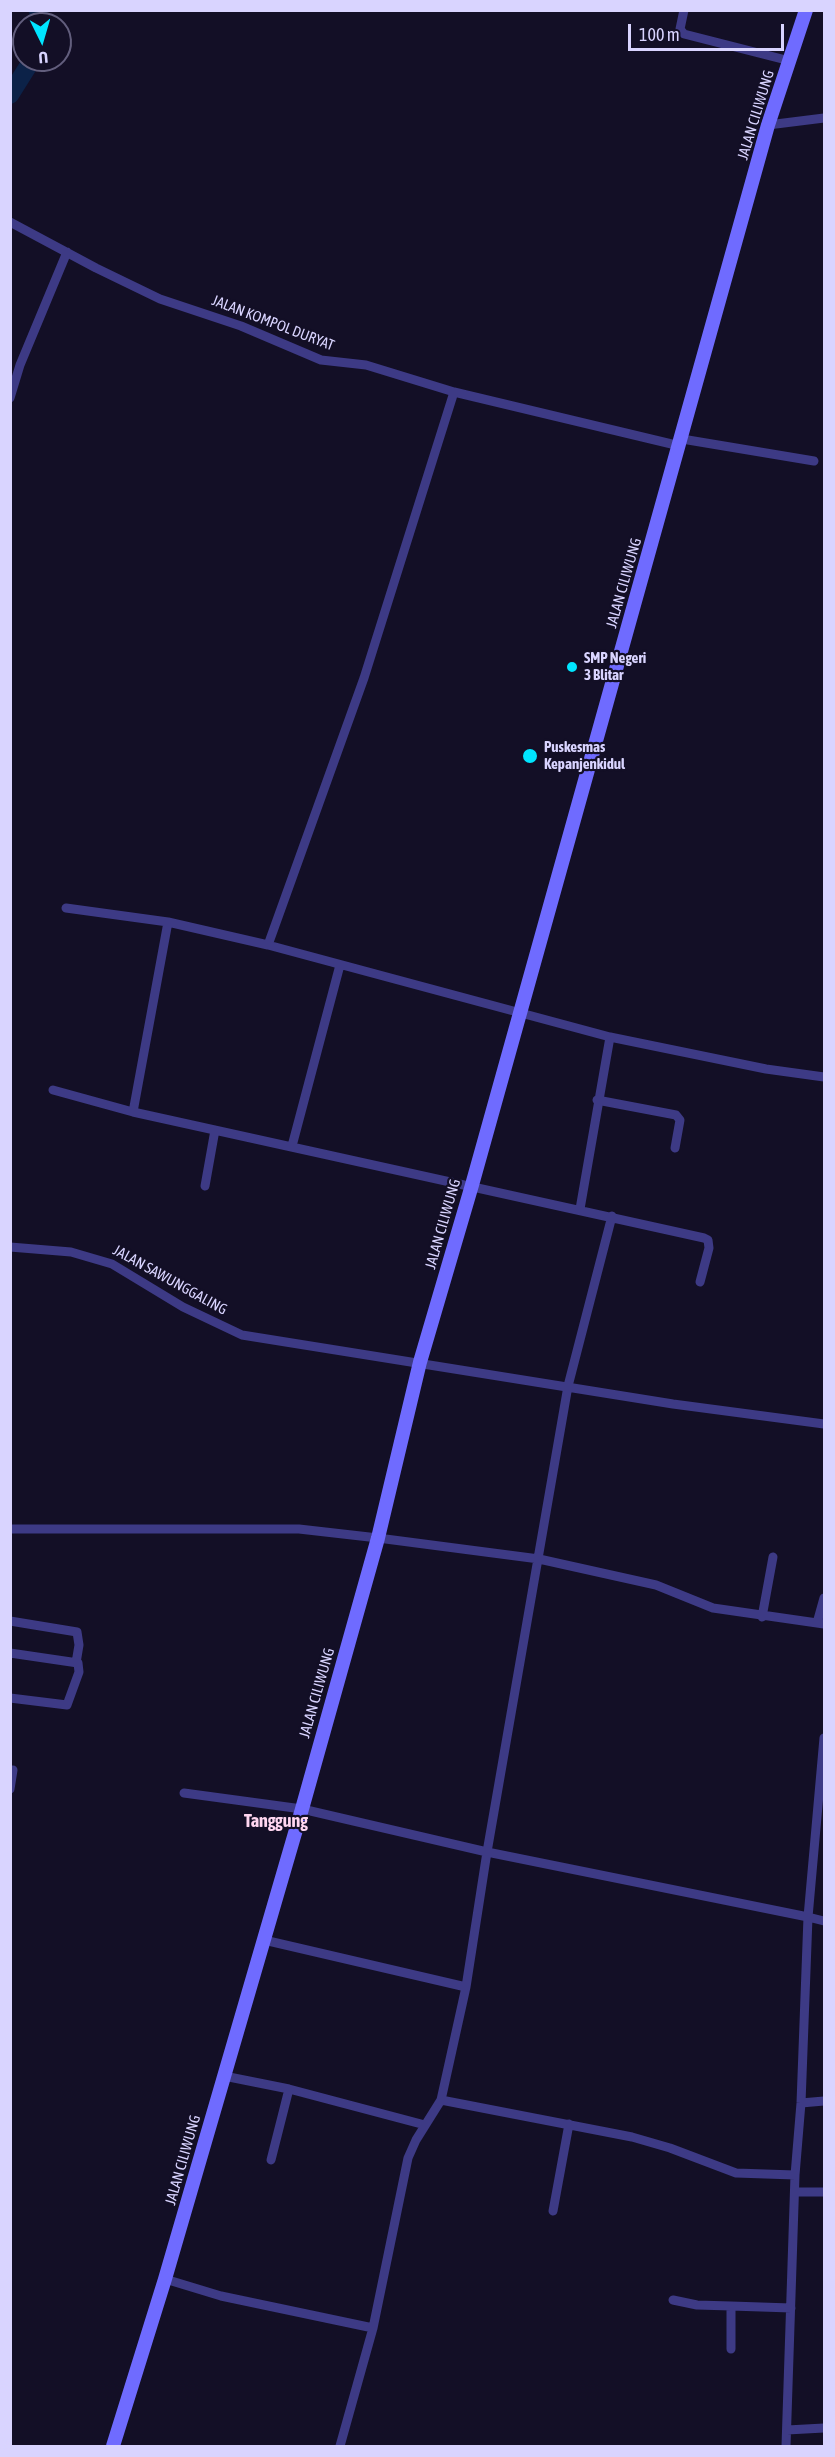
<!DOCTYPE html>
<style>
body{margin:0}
#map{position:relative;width:835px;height:2457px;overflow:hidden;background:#130f26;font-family:"Asap Condensed",sans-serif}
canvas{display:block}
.frame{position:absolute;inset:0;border:12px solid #d9d4ff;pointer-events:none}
.north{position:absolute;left:12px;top:12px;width:60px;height:60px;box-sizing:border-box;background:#130f26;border:2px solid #625e7d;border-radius:50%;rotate:175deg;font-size:16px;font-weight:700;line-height:24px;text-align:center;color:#d9d4ff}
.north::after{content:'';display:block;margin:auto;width:21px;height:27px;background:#00e5ff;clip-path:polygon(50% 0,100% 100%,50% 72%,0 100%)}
.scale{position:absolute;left:628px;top:24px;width:156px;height:27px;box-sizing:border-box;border:3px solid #d9d4ff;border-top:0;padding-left:8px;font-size:18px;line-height:21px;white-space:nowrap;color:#d9d4ff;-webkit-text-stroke:4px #130f26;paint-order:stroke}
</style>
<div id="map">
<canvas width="835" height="2457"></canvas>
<div class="frame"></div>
<div class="north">U</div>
<div class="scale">100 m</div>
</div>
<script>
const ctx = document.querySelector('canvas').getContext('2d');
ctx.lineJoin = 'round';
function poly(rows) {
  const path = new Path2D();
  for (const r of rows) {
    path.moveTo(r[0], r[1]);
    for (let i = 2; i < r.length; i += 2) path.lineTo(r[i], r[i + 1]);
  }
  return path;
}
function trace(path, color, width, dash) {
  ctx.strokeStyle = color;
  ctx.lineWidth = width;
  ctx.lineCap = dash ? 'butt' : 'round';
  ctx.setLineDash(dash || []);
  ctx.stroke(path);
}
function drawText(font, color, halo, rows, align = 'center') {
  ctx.font = font + ' "Asap Condensed",sans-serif';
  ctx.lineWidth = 4.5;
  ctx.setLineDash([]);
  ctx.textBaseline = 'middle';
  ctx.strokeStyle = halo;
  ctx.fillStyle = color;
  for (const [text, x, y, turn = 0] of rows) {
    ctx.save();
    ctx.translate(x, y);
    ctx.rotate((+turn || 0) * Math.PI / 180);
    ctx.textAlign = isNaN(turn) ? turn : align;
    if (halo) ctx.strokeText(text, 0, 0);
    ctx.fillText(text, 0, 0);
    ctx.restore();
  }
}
trace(poly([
 [38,10,40,24],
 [10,95,32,60]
]), '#0c2248', 18);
trace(poly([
 [684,10,680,29,684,34,790,61],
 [768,125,824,118],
 [10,222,96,268,160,299,241,326,321,360,366,365,454,392,680,446],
 [10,398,20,365,67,252],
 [682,439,814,461],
 [66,908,168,922,268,945,610,1037,766,1069,824,1077],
 [268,945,364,678,454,392],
 [53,1090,133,1112,704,1238,708,1240,709,1248,700,1282],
 [597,1100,676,1115,680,1120,675,1148],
 [133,1112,168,922],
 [292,1146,340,965],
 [205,1186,215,1130],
 [580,1209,610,1037],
 [10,1247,71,1252,112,1264,183,1307,242,1335,673,1404,824,1424],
 [10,1529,299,1529,378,1538,539,1559,656,1585,713,1608,824,1624],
 [762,1617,773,1557],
 [10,1621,77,1632,79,1645,76,1663],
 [817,1623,824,1598],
 [10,1653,78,1663,79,1672,67,1705,10,1698],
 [824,1738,808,1917,824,1921],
 [10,1770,13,1770,10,1789],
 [184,1793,302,1809,487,1852,808,1917,801,2103,795,2175,786,2446],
 [264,1940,466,1987],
 [224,2076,289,2089,425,2125],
 [441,2100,466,1987,487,1852,568,1386,612,1216],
 [801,2103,824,2101],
 [271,2160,289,2089],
 [795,2192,824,2192],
 [553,2211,569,2124],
 [165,2279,221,2296,373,2328],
 [673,2300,697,2305,731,2306],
 [731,2349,731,2306,791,2308],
 [787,2430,824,2428],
 [340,2446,373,2328,408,2158,416,2140,441,2100,632,2137,670,2148,736,2173,795,2175]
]), '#3d3a85', 9);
trace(poly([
 [113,2446,165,2279,302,1809,378,1538,420,1362,472,1185,768,125,806,10]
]), '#6f6bff', 14);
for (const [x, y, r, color] of [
 [572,667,6,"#00e5ff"],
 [530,756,8,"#00e5ff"]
]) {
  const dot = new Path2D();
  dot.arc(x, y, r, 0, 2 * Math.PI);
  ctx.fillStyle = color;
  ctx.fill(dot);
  trace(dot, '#130f26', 2);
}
drawText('15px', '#d9d4ff', '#130f26', [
 ["JALAN CILIWUNG",756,115,-73],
 ["JALAN KOMPOL DURYAT",273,323,21],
 ["JALAN CILIWUNG",624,583,-74],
 ["JALAN CILIWUNG",443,1224,-74],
 ["JALAN SAWUNGGALING",170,1280,29],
 ["JALAN CILIWUNG",317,1693,-74],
 ["JALAN CILIWUNG",183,2160,-74]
]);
drawText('bold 15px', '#d9d4ff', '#130f26', [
 ["SMP Negeri",584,658],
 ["3 Blitar",584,675],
 ["Puskesmas",544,747],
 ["Kepanjenkidul",544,764]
], 'left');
drawText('bold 18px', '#ffd6f0', '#130f26', [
 ["Tanggung",276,1821]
]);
</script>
